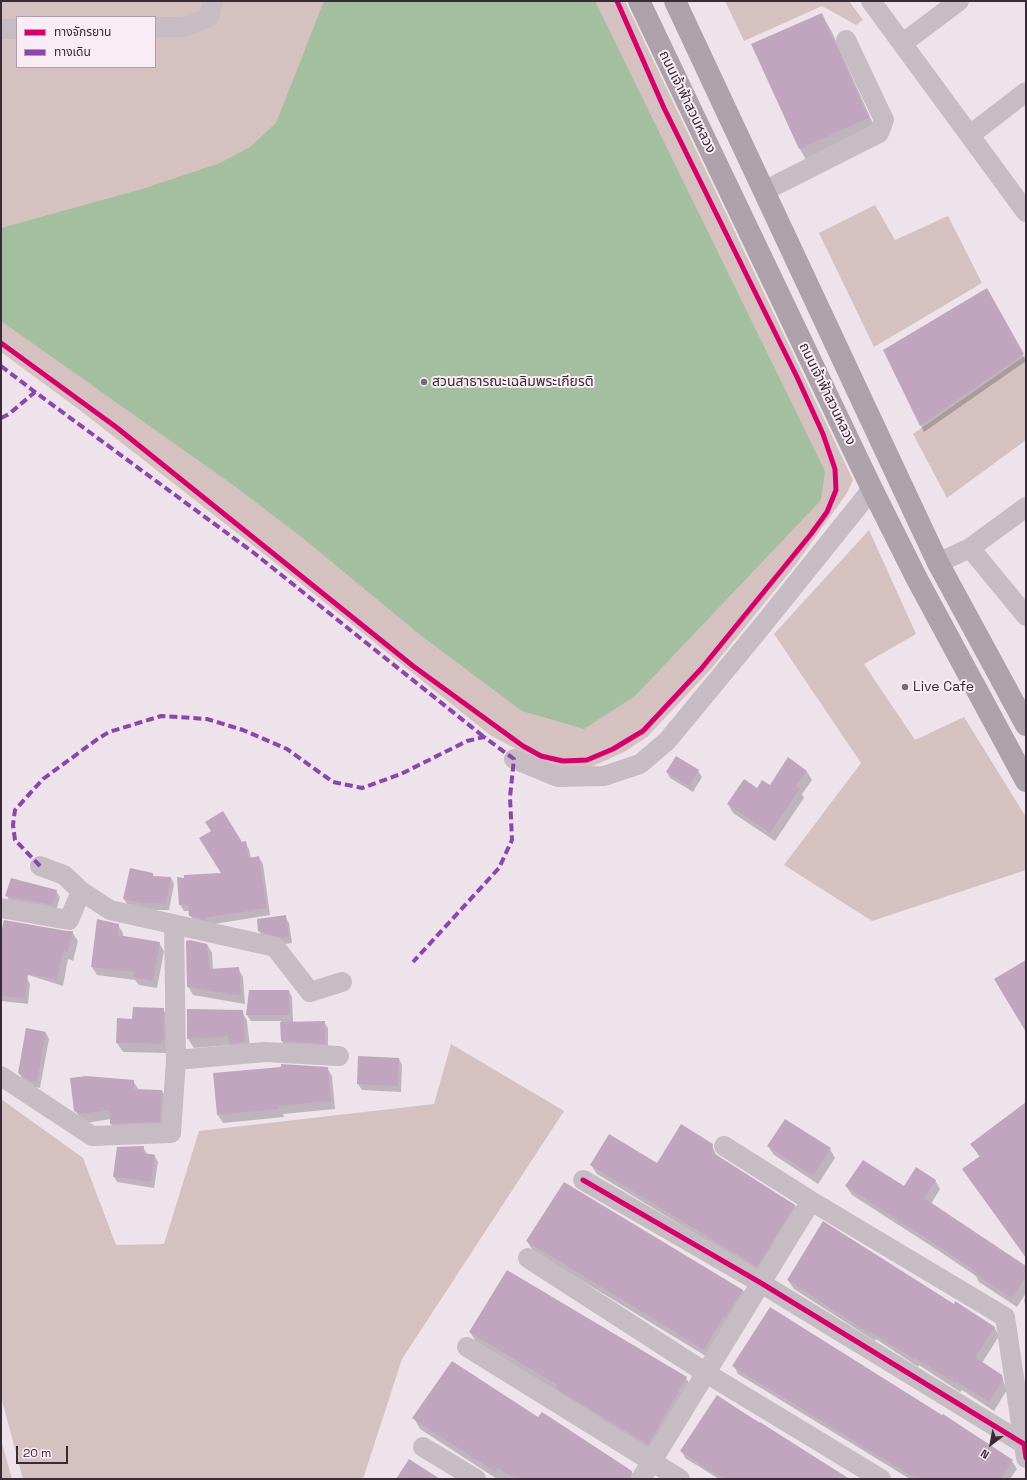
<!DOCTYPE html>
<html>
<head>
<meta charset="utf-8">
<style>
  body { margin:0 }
  #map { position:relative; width:1027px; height:1480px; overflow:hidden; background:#eee3eb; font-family:"Space Grotesk","Noto Sans Thai",sans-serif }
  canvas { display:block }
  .frame { position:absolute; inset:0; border:2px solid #392a37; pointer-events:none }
  .legend { position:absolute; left:16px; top:16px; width:140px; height:52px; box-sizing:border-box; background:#faecf5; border:1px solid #ad9ea9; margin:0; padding:5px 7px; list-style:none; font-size:12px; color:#392a37 }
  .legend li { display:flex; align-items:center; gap:8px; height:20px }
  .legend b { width:20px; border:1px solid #ad9ea9 }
  .north { position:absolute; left:971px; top:1424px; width:40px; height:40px; -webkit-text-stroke:3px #faecf5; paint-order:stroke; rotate:212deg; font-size:11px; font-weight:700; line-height:16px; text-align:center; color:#392a37 }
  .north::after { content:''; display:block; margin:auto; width:14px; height:18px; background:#392a37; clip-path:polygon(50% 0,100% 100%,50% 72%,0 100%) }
  .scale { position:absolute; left:16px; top:1446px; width:52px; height:18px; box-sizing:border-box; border:2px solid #392a37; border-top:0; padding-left:5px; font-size:12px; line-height:14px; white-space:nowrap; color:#392a37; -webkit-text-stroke:3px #faecf5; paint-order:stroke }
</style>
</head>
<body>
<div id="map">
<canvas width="1027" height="1480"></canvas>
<div class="frame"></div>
<ul class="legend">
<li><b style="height:5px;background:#d6006c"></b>ทางจักรยาน</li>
<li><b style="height:5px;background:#8e44ad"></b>ทางเดิน</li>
</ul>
<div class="north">N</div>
<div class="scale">20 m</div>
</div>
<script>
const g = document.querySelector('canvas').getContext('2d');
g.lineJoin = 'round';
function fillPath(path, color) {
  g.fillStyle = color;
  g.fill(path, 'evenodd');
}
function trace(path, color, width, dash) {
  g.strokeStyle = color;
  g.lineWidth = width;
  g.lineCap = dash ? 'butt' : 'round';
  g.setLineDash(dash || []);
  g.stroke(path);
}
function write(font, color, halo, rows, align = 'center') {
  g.font = font + ' "Space Grotesk","Noto Sans Thai",sans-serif';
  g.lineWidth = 4;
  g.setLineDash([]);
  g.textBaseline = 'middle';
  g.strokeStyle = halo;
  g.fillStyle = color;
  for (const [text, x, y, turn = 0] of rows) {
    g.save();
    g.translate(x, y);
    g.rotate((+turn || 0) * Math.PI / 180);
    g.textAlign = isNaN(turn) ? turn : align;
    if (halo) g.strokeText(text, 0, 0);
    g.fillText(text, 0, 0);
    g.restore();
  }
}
fillPath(new Path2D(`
  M 1,1 L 625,1 L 853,480 L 847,493 L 796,564 L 711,669 L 647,737 L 624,752 L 591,767 L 562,769 L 542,763 L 490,735 L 288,573 L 81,411 L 1,352 ZM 17,17 L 155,17 L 155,67 L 17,67 Z
  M 725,1 L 849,1 L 863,20 L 856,25 L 822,6 L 744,41 Z
  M 875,205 L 895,240 L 948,216 L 982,283 L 874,347 L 819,233 Z
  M 1026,355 L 1026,440 L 947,498 L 913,434 Z
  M 869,530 L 916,634 L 864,664 L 915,740 L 964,717 L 1026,817 L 1026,870 L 872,921 L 784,865 L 861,763 L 774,634 Z
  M 451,1044 L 564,1111 L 402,1359 L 363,1479 L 23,1479 L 1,1397 L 1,1099 L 83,1158 L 116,1245 L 164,1244 L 199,1131 L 434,1104 Z
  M 1,1439 L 12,1479 L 1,1479 Z`), '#d6c1c1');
fillPath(new Path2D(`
  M 324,1 L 595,1 L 825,471 L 821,500 L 635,696 L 584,729 L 522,711 L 419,634 L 304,539 L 233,485 L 1,321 L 1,228 L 142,189 L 220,163 L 250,147 L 276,123 Z`), '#a4bf9f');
fillPath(new Path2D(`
  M 821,14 L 832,32 L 879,137 L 810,167 L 800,149 L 753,44 Z
  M 986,289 L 1026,361 L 924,432 L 885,351 Z
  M 788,759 L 807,772 L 812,780 L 802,794 L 804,798 L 775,841 L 733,813 L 728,804 L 757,789 L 770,786 Z
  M 698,771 L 702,777 L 693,792 L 670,778 L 667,772 Z
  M 242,843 L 245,843 L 249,849 L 251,858 L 259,857 L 263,864 L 270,915 L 208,925 L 194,923 L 189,911 L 184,911 L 180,904 L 186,879 L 222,874 Z
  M 153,874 L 154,877 L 171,878 L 174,884 L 169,910 L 149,910 L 128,905 L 124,899 Z
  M 12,879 L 56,891 L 60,897 L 56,911 L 10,902 L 7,896 Z
  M 285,917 L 289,923 L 292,943 L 285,944 L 263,937 L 259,931 Z
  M 118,925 L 123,933 L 123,937 L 159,943 L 164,951 L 157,988 L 139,985 L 135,980 L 97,975 L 92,967 Z
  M 72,932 L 78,941 L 73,961 L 68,959 L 63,986 L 3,967 L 1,963 L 1,941 Z
  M 207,944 L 212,953 L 213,970 L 238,968 L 243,977 L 245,1004 L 193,995 L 188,986 Z
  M 1,977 L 27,978 L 30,984 L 28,1004 L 1,1001 Z
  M 250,991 L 289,991 L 292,997 L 293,1022 L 324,1022 L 328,1028 L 328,1049 L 285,1047 L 282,1041 L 281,1021 L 251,1021 L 247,1015 Z
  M 163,1009 L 169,1018 L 169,1050 L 166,1050 L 166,1053 L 123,1052 L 117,1043 Z
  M 242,1011 L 247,1021 L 250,1047 L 235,1053 L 231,1045 L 194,1048 L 188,1039 Z
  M 46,1033 L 49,1039 L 40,1088 L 34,1087 L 22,1079 L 19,1073 Z
  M 399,1059 L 402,1065 L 401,1092 L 362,1090 L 358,1084 Z
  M 327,1068 L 332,1076 L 335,1109 L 283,1114 L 284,1117 L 223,1123 L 218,1115 Z
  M 133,1081 L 139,1090 L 162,1091 L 167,1100 L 165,1130 L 116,1132 L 111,1124 L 111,1119 L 86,1123 L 81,1119 L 75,1110 Z
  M 1026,1104 L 1026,1258 L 963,1170 L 980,1158 L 972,1144 Z
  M 712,1145 L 717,1157 L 795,1205 L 800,1215 L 763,1275 L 597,1174 L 591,1165 L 658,1164 Z
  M 768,1146 L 830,1149 L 835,1158 L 818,1184 L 774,1155 Z
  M 143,1147 L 147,1154 L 154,1155 L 158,1162 L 154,1188 L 117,1182 L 114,1176 Z
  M 935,1180 L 940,1189 L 931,1204 L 1026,1267 L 1026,1293 L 1017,1307 L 979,1282 L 976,1276 L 939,1251 L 852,1195 L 846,1186 L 904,1188 Z
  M 527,1241 L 743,1290 L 748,1300 L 709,1358 L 533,1251 Z
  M 788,1280 L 954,1305 L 994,1327 L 999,1336 L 982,1363 L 1001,1375 L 1007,1390 L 994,1411 L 962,1390 L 960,1392 L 919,1365 L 918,1367 L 876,1339 L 875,1341 L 794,1289 Z
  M 1024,1299 L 1026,1299 L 1026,1310 Z
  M 470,1332 L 686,1378 L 692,1388 L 654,1455 L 562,1398 L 558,1392 L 476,1342 Z
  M 734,1366 L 1012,1461 L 1017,1469 L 1010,1479 L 910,1479 L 738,1374 Z
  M 717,1396 L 850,1479 L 719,1479 L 685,1458 L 682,1451 Z
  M 414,1418 L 539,1419 L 632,1472 L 636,1479 L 507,1479 L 505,1478 L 497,1479 L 420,1429 Z`), '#0003');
fillPath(new Path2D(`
  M 822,13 L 869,118 L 799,149 L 751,44 Z
  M 987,288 L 1024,354 L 920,426 L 883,350 Z
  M 676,756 L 699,770 L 689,786 L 666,772 Z
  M 788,757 L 807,771 L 796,786 L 800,789 L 770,833 L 727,804 L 744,779 L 757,788 L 762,780 L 770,785 Z
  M 223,811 L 242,842 L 246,841 L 249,858 L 259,856 L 267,908 L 205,918 L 205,920 L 189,916 L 188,905 L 179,905 L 177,877 L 184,878 L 184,875 L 221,873 L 199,838 L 211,831 L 205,822 Z
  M 130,868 L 153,873 L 153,876 L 171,877 L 166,904 L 147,903 L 146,904 L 123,899 Z
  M 11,878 L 57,890 L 53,905 L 5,896 Z
  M 286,915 L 289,937 L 281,938 L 258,931 L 257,919 Z
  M 97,919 L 119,924 L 118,935 L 160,942 L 153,981 L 133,977 L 134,972 L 91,967 Z
  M 4,920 L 67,931 L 73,931 L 68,952 L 63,951 L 57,980 L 28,974 L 25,998 L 1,996 L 1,933 Z
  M 190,940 L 207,944 L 210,969 L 239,967 L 241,996 L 187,987 L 186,941 Z
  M 1026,960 L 1026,1032 L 994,979 Z
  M 249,990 L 289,990 L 290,1015 L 246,1015 Z
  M 133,1007 L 164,1008 L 164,1041 L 161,1041 L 161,1044 L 116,1043 L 117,1018 L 132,1019 Z
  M 187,1009 L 243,1010 L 245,1037 L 243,1042 L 229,1044 L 228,1036 L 187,1039 Z
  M 325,1021 L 325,1044 L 281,1041 L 280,1022 Z
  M 26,1028 L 46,1032 L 37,1082 L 30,1081 L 18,1073 Z
  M 358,1056 L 399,1058 L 398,1086 L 357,1084 Z
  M 281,1064 L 328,1067 L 331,1101 L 279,1106 L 279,1109 L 217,1115 L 213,1073 L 281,1067 Z
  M 86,1076 L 134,1080 L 134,1089 L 162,1090 L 160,1122 L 110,1124 L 110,1110 L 80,1114 L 74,1111 L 70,1078 Z
  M 1026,1102 L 1026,1257 L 962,1169 L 980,1156 L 970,1144 Z
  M 785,1119 L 831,1148 L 813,1176 L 767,1146 Z
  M 681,1124 L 713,1144 L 712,1152 L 795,1205 L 757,1267 L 590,1165 L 609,1134 L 657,1163 Z
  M 144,1146 L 143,1153 L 155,1155 L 151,1182 L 113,1177 L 117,1147 Z
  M 863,1160 L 904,1186 L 916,1167 L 936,1180 L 924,1198 L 1026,1266 L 1026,1276 L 1012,1298 L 973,1273 L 974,1270 L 932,1242 L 845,1186 Z
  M 564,1182 L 743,1290 L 726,1317 L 724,1316 L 704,1350 L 526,1241 Z
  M 823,1221 L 954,1304 L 955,1301 L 995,1327 L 975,1357 L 1002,1375 L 1003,1380 L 989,1402 L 956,1381 L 955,1383 L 914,1357 L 913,1359 L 870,1331 L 869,1333 L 787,1280 Z
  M 507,1270 L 687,1377 L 648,1445 L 555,1388 L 557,1385 L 469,1332 Z
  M 770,1307 L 942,1415 L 943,1414 L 1013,1460 L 1001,1479 L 916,1479 L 732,1366 Z
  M 452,1361 L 538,1417 L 542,1412 L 632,1471 L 630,1479 L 516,1479 L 498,1468 L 495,1472 L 412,1418 Z
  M 717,1395 L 759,1423 L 760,1422 L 849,1479 L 725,1479 L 708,1470 L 680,1451 Z
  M 409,1459 L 440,1479 L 396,1479 Z`), '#c1a5be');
trace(new Path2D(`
  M 871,1 L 1026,212
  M 155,27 L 183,27 L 209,17 L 213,1
  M 1,29 L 17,29
  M 903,43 L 959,1
  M 970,135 L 1026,92
  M 764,191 L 879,133 L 884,120 L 846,40
  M 970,548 L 1026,616
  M 938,563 L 970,548 L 1026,507
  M 514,759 L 558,777 L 604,776 L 640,764 L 667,741 L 762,626 L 872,489
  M 40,866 L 64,875 L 81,891 L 110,910 L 275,947 L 310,992 L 342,982
  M 1,908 L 69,920 L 81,891
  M 176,1060 L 265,1052 L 339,1056
  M 1,1076 L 92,1136 L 171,1133 L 176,1060 L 174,924
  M 724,1146 L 811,1201 L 1005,1317 L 1024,1444
  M 583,1180 L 761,1283 L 1024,1444 L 1026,1458
  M 528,1258 L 706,1373 L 881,1479
  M 467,1347 L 680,1479
  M 423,1447 L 476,1479
  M 641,1479 L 811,1201`), '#c8bcc4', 20);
trace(new Path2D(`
  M 639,1 L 872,489 L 917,579 L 1026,781
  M 675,1 L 938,563 L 1026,725`), '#ada1aa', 22);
trace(new Path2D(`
  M 1,366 L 35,392
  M 1,418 L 9,414 L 35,392 L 254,553 L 484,737
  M 40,866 L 15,840 L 13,825 L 15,810 L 43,779 L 99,738 L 109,732 L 161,716 L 207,719 L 243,730 L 287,749 L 333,782 L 362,788 L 401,774 L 467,741 L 484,737 L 514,759 L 510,797 L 512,840 L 499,868 L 413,962`), '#8e44ad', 4, [8, 4]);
trace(new Path2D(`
  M 1,343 L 116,427 L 413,666 L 523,746 L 541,756 L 563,761 L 587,760 L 613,749 L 643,731 L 701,669 L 811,534 L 827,512 L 836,490 L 835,469 L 823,434 L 797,377 L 664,108 L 617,1
  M 583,1180 L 761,1283 L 1024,1444 L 1026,1458`), '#d6006c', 5);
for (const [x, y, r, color] of [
  [424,382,4,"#786b76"],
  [905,687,4,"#786b76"]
]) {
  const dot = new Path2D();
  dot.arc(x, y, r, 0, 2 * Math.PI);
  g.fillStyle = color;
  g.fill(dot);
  trace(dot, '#faecf5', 1.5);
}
write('14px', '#392a37', '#faecf5', [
  ["ถนนเจ้าฟ้าสวนหลวง",687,102,64],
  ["ถนนเจ้าฟ้าสวนหลวง",827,394,64]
]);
write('14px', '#392a37', '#faecf5', [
  ["สวนสาธารณะเฉลิมพระเกียรติ",432,382],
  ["Live Cafe",913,687]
], 'left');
</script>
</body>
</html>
